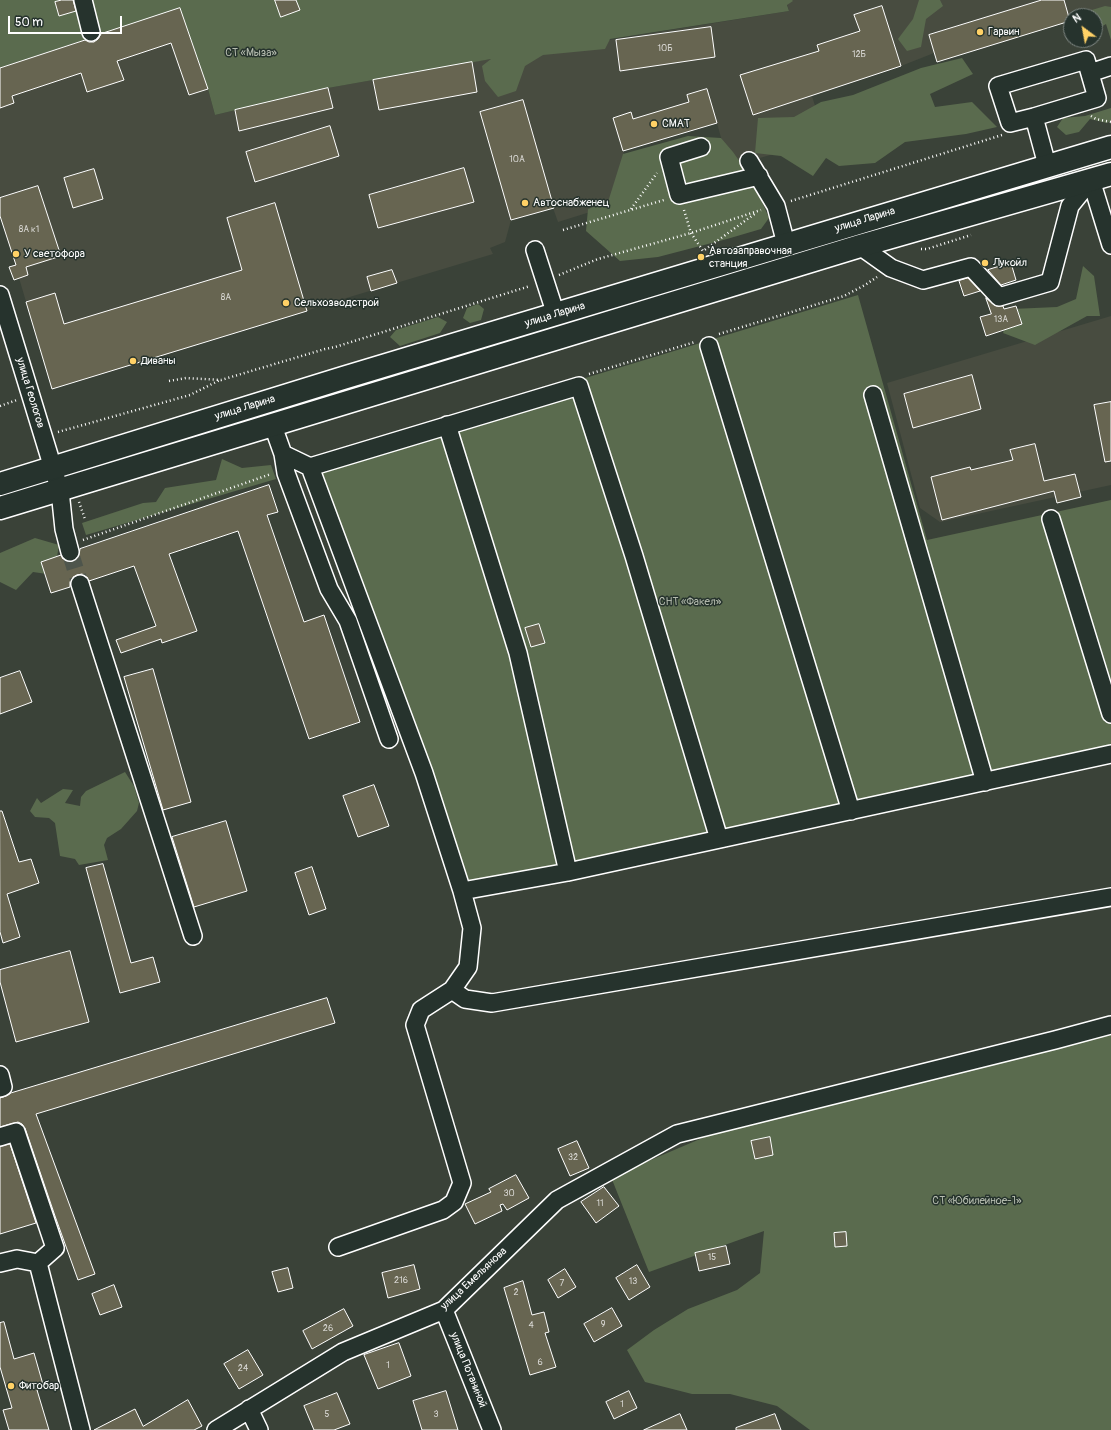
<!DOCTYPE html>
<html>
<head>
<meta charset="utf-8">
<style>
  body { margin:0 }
  #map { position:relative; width:1111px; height:1430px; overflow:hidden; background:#3a4238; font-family:Pangolin,sans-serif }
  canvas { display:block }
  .north { position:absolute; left:1063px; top:8px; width:40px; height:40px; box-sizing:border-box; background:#26332d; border:1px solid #7d8581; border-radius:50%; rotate:328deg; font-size:11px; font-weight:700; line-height:16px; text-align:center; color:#fff }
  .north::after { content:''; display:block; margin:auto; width:14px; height:18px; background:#ffd166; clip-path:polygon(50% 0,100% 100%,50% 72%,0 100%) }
  .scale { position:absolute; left:8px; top:16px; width:114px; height:18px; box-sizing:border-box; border:2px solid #fff; border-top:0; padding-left:5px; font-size:12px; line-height:14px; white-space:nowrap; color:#fff; -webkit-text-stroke:3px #26332d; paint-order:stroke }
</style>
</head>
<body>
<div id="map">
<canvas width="1111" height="1430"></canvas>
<div class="north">N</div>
<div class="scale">50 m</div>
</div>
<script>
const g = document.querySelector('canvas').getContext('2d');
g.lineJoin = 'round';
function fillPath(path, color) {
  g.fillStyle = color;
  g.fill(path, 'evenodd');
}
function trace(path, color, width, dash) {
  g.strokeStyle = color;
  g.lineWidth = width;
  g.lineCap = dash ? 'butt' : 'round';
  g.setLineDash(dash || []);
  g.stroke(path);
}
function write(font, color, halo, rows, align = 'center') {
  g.font = font + ' Pangolin,sans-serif';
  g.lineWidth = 3;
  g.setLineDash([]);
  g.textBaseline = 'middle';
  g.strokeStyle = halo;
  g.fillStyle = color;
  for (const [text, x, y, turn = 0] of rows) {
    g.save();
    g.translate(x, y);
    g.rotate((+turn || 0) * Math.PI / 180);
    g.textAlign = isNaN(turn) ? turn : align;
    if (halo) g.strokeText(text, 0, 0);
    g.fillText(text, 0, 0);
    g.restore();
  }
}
fillPath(new Path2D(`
  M 786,0 L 1111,0 L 1111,8 L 1086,16 L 1071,16 L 1071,20 L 937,62 L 934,53 L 901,66 L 812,96 L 825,139 L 729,167 L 717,123 L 623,151 L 630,173 L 632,199 L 558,222 L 553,208 L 511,220 L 505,242 L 490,248 L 493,254 L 323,305 L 307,311 L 52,389 L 19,278 L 14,279 L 9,267 L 16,264 L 0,216 L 0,68 L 180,8 L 208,89 L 215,115 L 328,88 L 472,62 L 789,11 Z
  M 1111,316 L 1111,485 L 940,522 L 920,508 L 887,383 Z`), '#484c40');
fillPath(new Path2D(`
  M 0,0 L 792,0 L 793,1 L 787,5 L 789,11 L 610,39 L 605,49 L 543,55 L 525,66 L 516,91 L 498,97 L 485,81 L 482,66 L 491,59 L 328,88 L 215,115 L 208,89 L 180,8 L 0,68 Z
  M 919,0 L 940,0 L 943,6 L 926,19 L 921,47 L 907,51 L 898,39 L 913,19 Z
  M 1105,6 L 1111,7 L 1111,40 L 1106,24 L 1095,31 L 1095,16 L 1080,16 L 1082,13 Z
  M 962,58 L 973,74 L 930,94 L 935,107 L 972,102 L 997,127 L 966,134 L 905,142 L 875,163 L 839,166 L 826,158 L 813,176 L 781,156 L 755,153 L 758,118 L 794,117 L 821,102 L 853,95 L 921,68 Z
  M 1111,108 L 1111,121 L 1107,123 L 1090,119 L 1079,132 L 1066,135 L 1057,127 L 1063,118 L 1085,116 Z
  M 688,136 L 721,138 L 733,152 L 752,179 L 769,218 L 761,229 L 727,239 L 658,257 L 620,261 L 586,231 L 588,209 L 608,202 L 623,154 Z
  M 1083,266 L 1094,276 L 1100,316 L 1087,316 L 1035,345 L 1003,333 L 1012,309 L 1057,307 L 1076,299 Z
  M 858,295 L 927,540 L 1111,500 L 1111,761 L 471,899 L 316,460 Z
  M 478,304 L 484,309 L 481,320 L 470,323 L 463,318 L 467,308 Z
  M 438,317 L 447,322 L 440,333 L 400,346 L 390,337 L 396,330 Z
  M 222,459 L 242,468 L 271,465 L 276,479 L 86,535 L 82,523 L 143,503 L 156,502 L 165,488 L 216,480 Z
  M 35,538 L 59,545 L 54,575 L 33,572 L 16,590 L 0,582 L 0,553 Z
  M 125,772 L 134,786 L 139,803 L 137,811 L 121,829 L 107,838 L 104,845 L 108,860 L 79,865 L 75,859 L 60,856 L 55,823 L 49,818 L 35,817 L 30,811 L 37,798 L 41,803 L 63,789 L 73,790 L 65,803 L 80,806 L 81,797 L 86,791 Z
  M 1111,1027 L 1111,1430 L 810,1430 L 777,1406 L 730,1394 L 692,1394 L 645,1382 L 627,1350 L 654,1330 L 688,1309 L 737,1290 L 760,1273 L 764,1231 L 649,1272 L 611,1177 L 707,1136 L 1055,1040 Z`), '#5a6b4e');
const building = new Path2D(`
  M 62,0 L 73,0 L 76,11 L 59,16 L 55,2 Z
  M 275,0 L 296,0 L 300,10 L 281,17 Z
  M 1042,0 L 1064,0 L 1070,21 L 937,62 L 929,35 Z
  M 882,6 L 901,66 L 753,115 L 740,75 L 819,51 L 817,45 L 860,31 L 854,15 Z
  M 180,8 L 208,89 L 189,95 L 171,43 L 117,61 L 124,80 L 87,92 L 81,73 L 12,96 L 14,103 L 0,108 L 0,68 L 85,40 L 89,42 L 94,42 L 98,39 L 101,34 Z
  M 711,27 L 715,57 L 620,71 L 616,40 Z
  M 472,62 L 477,92 L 379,110 L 373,80 Z
  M 328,88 L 333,108 L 239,131 L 235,110 Z
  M 707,89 L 717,123 L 623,151 L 613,118 L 631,112 L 633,119 L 689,102 L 687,95 Z
  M 523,100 L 554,208 L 511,220 L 480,112 Z
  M 330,126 L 339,156 L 255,182 L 246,152 Z
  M 464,168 L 474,202 L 378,228 L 369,195 Z
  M 94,169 L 103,199 L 73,208 L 64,178 Z
  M 38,186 L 61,256 L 26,267 L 28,275 L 14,280 L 9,267 L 16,265 L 0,216 L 0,198 Z
  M 275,203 L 307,311 L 52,389 L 26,302 L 55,293 L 64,324 L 242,270 L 227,218 Z
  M 1011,263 L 1016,280 L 1001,285 L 988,270 Z
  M 392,270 L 397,283 L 371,291 L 367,277 Z
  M 968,278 L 980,291 L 964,296 L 959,281 Z
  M 986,298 L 996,306 L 1003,306 L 1004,309 L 1016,306 L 1022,324 L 986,336 L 980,317 L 991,314 Z
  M 972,375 L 981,409 L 913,428 L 904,394 Z
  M 1111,402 L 1111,461 L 1105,462 L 1094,405 Z
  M 1035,444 L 1044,481 L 1075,474 L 1081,497 L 1057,503 L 1054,491 L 942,520 L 931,477 L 970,467 L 971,470 L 1013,460 L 1010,450 Z
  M 269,485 L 278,512 L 267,515 L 304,622 L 324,615 L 360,722 L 309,739 L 238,531 L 169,554 L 197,631 L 162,643 L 161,639 L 121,653 L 116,640 L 156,626 L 134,566 L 89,581 L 87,577 L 82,574 L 77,575 L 72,578 L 70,582 L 70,587 L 51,593 L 41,562 L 61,555 L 63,559 L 67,561 L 73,562 L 77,559 L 79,555 L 80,549 Z
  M 539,624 L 545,643 L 531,647 L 525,628 Z
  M 153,669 L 191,802 L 163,810 L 124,677 Z
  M 20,671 L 32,702 L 0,714 L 0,678 Z
  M 374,785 L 389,826 L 358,837 L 343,796 Z
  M 0,811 L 2,811 L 19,862 L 31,859 L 39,883 L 7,894 L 20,937 L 3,943 L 0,932 Z
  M 226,821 L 247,891 L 194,907 L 172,837 Z
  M 103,864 L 131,963 L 153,957 L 160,982 L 120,993 L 86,868 Z
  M 312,867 L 326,909 L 309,915 L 295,873 Z
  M 70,951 L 89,1022 L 16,1042 L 0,982 L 0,970 Z
  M 327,998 L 335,1023 L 36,1114 L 95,1274 L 78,1280 L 55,1216 L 25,1128 L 22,1124 L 18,1122 L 0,1127 L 0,1098 L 6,1096 L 11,1093 Z
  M 770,1137 L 773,1155 L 755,1159 L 751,1141 Z
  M 577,1141 L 589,1168 L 570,1176 L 558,1149 Z
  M 10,1144 L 36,1223 L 0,1234 L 0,1147 Z
  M 516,1175 L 529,1198 L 507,1210 L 503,1204 L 500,1205 L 502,1211 L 475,1224 L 465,1204 L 491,1192 L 489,1189 Z
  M 604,1187 L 619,1206 L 596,1223 L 581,1202 Z
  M 846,1232 L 847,1246 L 835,1247 L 834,1233 Z
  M 726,1246 L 730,1264 L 699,1271 L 695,1253 Z
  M 414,1265 L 420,1289 L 388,1298 L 382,1273 Z
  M 637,1265 L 650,1287 L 629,1300 L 616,1278 Z
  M 288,1268 L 293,1288 L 278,1292 L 272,1272 Z
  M 565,1269 L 576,1287 L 558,1298 L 548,1280 Z
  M 523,1281 L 532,1315 L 544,1312 L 549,1332 L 545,1333 L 556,1367 L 530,1375 L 504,1288 Z
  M 114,1285 L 122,1307 L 100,1315 L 92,1294 Z
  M 612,1308 L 622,1326 L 594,1342 L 584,1324 Z
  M 344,1309 L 353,1326 L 312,1349 L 303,1331 Z
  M 4,1322 L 14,1359 L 34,1353 L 44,1388 L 37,1390 L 49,1430 L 9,1430 L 3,1410 L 12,1408 L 0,1367 L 0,1323 Z
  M 399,1343 L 411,1376 L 378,1389 L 364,1355 Z
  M 248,1350 L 263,1375 L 239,1389 L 224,1364 Z
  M 446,1391 L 458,1430 L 422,1430 L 413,1401 Z
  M 629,1391 L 637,1408 L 614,1419 L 606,1402 Z
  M 337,1393 L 350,1424 L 334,1430 L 314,1430 L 304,1406 Z
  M 188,1400 L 202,1426 L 194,1430 L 94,1430 L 135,1409 L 143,1426 Z
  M 680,1414 L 687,1430 L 644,1430 Z
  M 775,1414 L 781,1430 L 736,1430 L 736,1428 Z`);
fillPath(building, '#676551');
trace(building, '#fff', 1);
trace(new Path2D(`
  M 70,552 L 80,584`), '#4e554c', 17, [17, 8]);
const minor = new Path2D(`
  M 83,0 L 91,32
  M 1086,60 L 1097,98 L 1034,117 L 1010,123 L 998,86 Z
  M 1090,73 L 1111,66
  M 1034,117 L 1047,165
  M 701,147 L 669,157 L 679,195 L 759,176
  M 749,161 L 776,206 L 786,244
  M 1091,180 L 1111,245
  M 860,246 L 891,268 L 923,280 L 971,267 L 999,297 L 1050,282 L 1070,206 L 1091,180
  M 535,250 L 556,315
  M 0,295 L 60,491 L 64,529 L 70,552
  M 709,346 L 851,811
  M 873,395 L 985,782
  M 447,425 L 518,653 L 568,872
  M 273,426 L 283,454 L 310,467 L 424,773 L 462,891 L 472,928 L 468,967 L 452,990 L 421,1010 L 415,1025 L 462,1183 L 454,1202 L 443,1210 L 338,1247
  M 283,454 L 286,473 L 329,589 L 348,621 L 389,739
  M 310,467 L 579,386 L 634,556 L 719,839
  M 1051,519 L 1111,714
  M 80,584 L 193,936
  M 462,891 L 568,872 L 1111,754
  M 452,990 L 465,999 L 492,1003 L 1111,897
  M 0,1075 L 3,1087 L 0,1088
  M 0,1137 L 16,1132 L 55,1248 L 38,1263
  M 0,1263 L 17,1259 L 38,1263 L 81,1430
  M 444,1310 L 492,1430
  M 249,1409 L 259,1430
  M 216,1430 L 343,1352 L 444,1310 L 557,1200 L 677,1134 L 1055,1040 L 1111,1025`);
const major = new Path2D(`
  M 0,484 L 343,378 L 1111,147
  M 0,508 L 860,246 L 1111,174`);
trace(minor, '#fff', 20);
trace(major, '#fff', 25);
trace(new Path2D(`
  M 1091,116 L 1096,119 L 1111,122
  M 791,201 L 1002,135
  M 631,209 L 657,173
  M 684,210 L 691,233 L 703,251 L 756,213
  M 563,230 L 664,200
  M 921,249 L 927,249 L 971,235
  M 559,275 L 598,259 L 691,233 L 761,210
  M 719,334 L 844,296 L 865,285 L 877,277
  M 589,374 L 695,342
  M 169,381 L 186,378 L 221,380 L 325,349 L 335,347 L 530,286
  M 0,406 L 17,400
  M 58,432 L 190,395 L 220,380
  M 79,502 L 85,519
  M 83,540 L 271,474`), '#fff', 2.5, [1, 3]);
trace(minor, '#26332d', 17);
trace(major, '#26332d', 22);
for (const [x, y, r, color] of [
  [980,32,4,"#ffd166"],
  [654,124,4,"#ffd166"],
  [525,203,4,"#ffd166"],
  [16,254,4,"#ffd166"],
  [701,257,4,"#ffd166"],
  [985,263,4,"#ffd166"],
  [286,303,4,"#ffd166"],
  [133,361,4,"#ffd166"],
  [11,1386,4,"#ffd166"]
]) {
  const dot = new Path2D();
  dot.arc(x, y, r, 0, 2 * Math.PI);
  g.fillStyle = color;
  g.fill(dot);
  trace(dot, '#26332d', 1.5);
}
write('9px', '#d9d8d4', null, [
  ["10Б",665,49],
  ["12Б",859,55],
  ["10А",517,160],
  ["8А к1",29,230],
  ["8А",226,298],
  ["13А",1001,320],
  ["32",573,1158],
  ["30",509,1194],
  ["11",600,1204],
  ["15",712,1258],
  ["216",401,1281],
  ["13",633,1282],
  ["7",562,1284],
  ["2",516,1293],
  ["9",603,1325],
  ["4",531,1326],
  ["26",328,1329],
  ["6",540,1363],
  ["1",388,1366],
  ["24",243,1369],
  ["1",622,1405],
  ["5",327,1415],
  ["3",436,1415]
]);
write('11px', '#fff', '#26332d', [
  ["Гарвин",988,32],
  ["СМАТ",662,124],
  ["Автоснабженец",533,203],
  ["Автозаправочная",709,251],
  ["станция",709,264],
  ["У светофора",24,254],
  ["Лукойл",993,263],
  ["Сельхозводстрой",294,303],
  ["Диваны",141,361],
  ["Фитобар",19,1386]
], 'left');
write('11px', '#b5bcaf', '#26332d', [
  ["СТ «Мыза»",251,53],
  ["СНТ «Факел»",690,602],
  ["СТ «Юбилейное-1»",977,1201]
]);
write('11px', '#fff', '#26332d', [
  ["улица Ларина",865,220,-17],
  ["улица Ларина",555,315,-17],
  ["улица Геологов",30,393,73],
  ["улица Ларина",245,408,-17],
  ["улица Емельянова",474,1279,-43],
  ["улица Потаниной",468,1370,68]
]);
</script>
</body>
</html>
